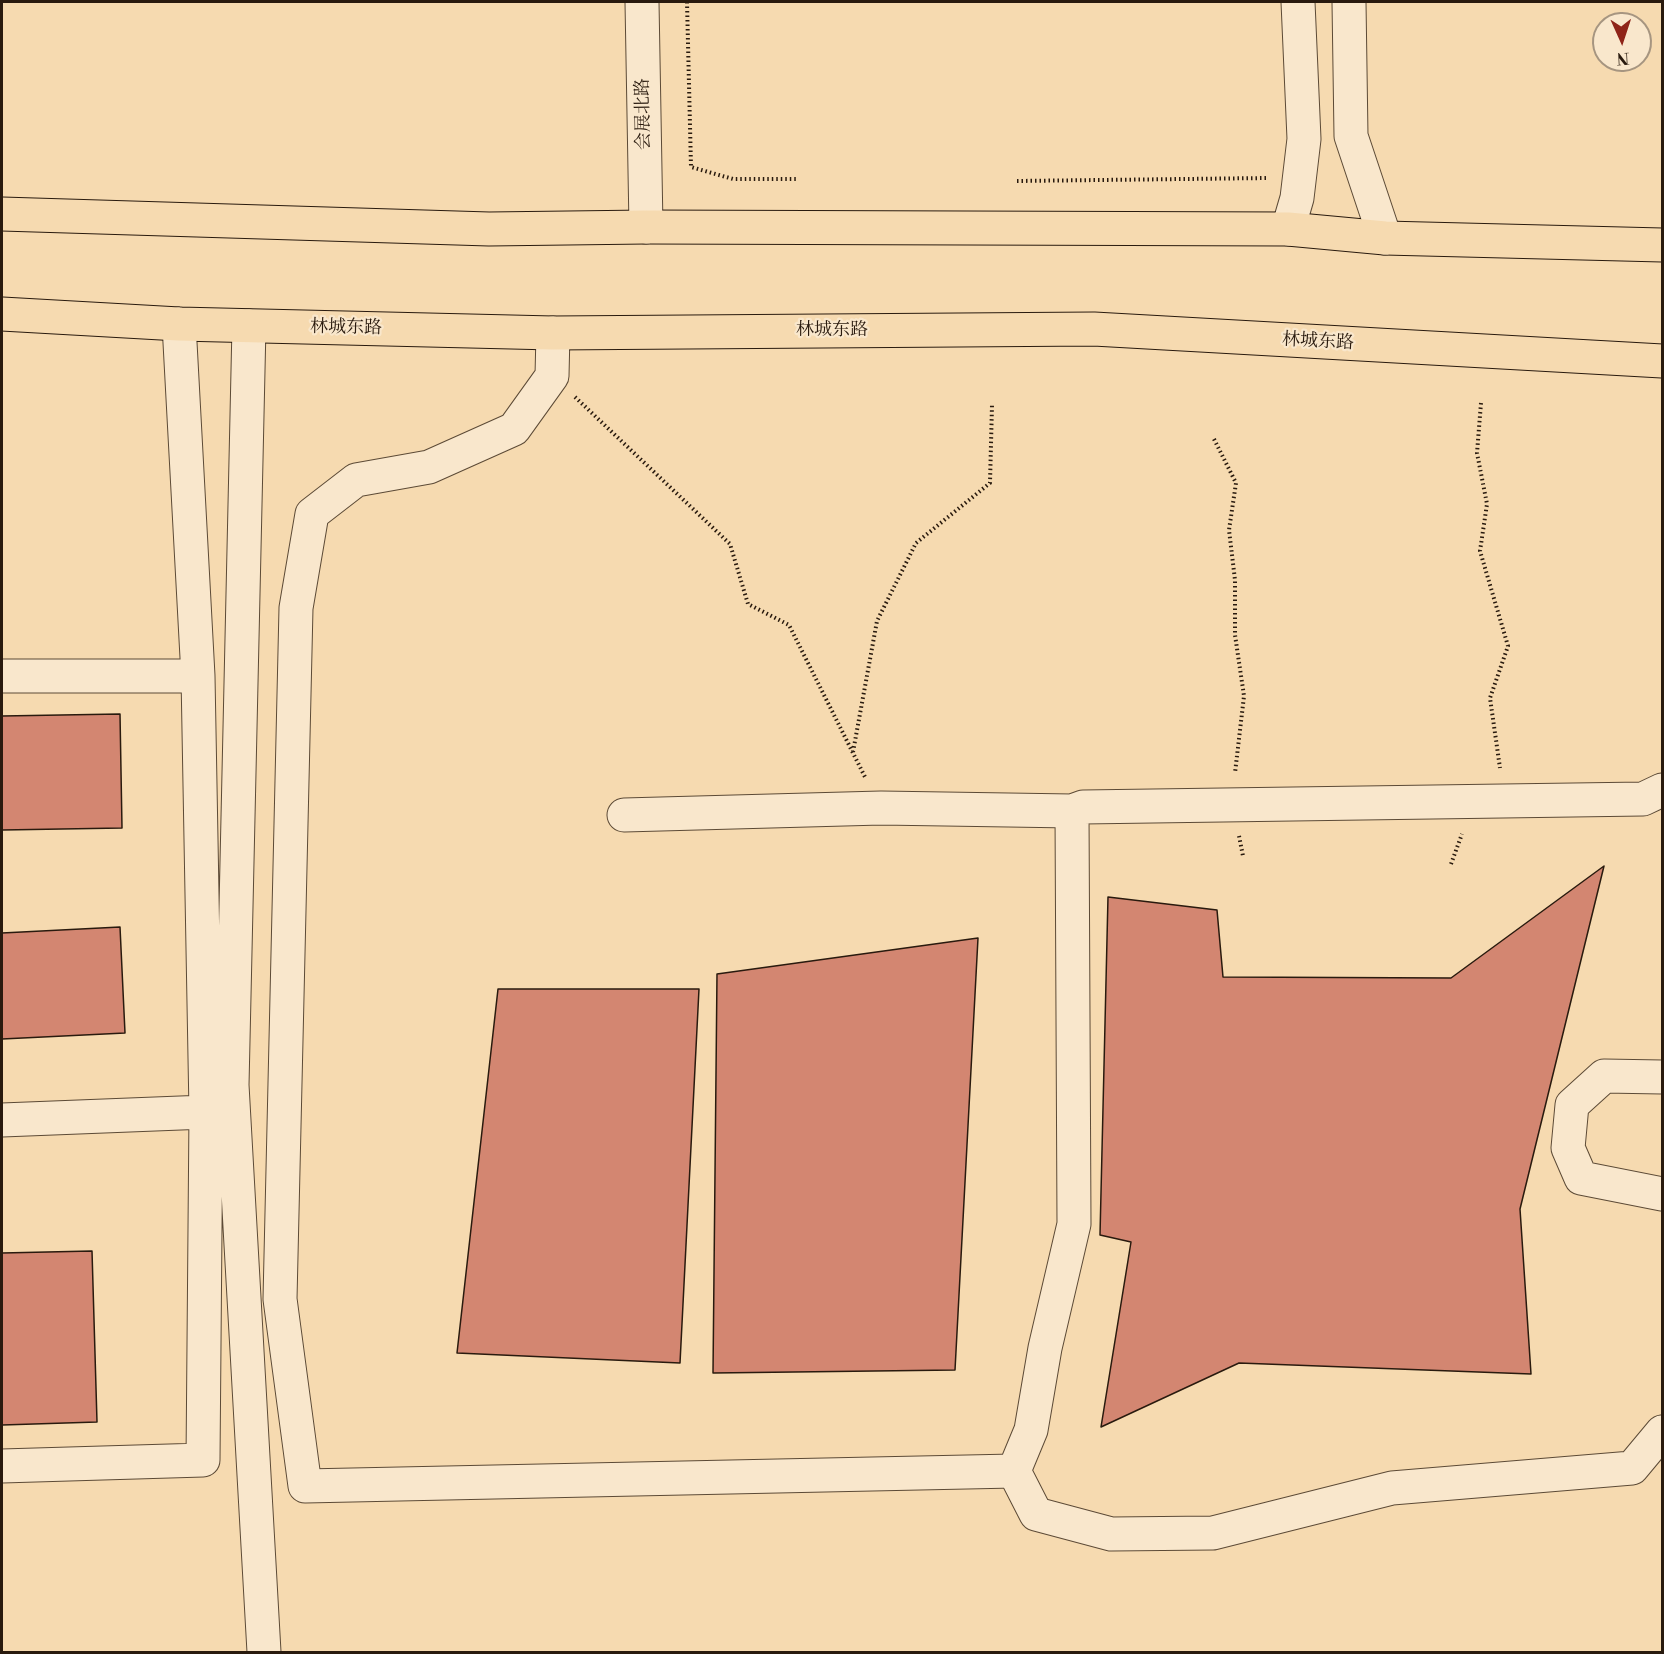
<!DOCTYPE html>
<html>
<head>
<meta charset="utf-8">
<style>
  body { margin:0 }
  #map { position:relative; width:1664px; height:1654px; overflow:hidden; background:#f6dab0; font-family:"Libre Bodoni",serif }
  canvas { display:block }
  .frame { position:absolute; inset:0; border:3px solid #291a0e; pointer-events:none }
  .north { position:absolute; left:1592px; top:12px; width:60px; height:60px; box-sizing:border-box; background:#f9e7cc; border:2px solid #a69580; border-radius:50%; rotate:177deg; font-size:16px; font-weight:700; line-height:24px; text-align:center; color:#291a0e }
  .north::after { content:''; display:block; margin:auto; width:21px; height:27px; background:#8f2418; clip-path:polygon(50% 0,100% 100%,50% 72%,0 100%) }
</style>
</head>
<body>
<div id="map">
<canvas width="1664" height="1654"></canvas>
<div class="frame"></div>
<div class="north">N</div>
</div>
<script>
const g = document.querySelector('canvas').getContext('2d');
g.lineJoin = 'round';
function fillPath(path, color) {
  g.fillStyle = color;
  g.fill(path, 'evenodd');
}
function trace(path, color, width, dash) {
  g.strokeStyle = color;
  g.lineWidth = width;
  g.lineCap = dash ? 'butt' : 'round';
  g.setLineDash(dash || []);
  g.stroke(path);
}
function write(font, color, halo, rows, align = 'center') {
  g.font = font + ' "Libre Bodoni","Noto Serif SC",serif';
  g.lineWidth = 4.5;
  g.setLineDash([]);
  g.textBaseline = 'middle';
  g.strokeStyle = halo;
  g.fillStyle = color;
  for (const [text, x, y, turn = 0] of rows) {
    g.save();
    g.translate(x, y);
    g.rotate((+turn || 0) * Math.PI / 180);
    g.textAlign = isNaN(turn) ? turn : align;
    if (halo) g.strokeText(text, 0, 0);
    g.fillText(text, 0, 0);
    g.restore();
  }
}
const building = new Path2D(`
  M 120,714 L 122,828 L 2,830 L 2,716 Z
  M 1604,866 L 1520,1209 L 1531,1374 L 1239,1363 L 1101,1427 L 1131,1242 L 1100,1235 L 1108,897 L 1217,910 L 1223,977 L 1451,978 Z
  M 120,927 L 125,1033 L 2,1039 L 2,933 Z
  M 978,938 L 955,1370 L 713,1373 L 717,974 Z
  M 498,989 L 699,989 L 680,1363 L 457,1353 Z
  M 92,1251 L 97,1422 L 2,1425 L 2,1253 Z`);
fillPath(building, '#d38671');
trace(building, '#291a0e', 1.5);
const minor = new Path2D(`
  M 642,2 L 646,227
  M 1349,2 L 1351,136 L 1385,238
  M 1288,229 L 1297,198 L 1304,139 L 1298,2
  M 249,326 L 232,1085 L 264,1652
  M 553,333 L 552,376 L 514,429 L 429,467 L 356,480 L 312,514 L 296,608 L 280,1299 L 305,1486 L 1014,1471
  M 2,676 L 198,676
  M 1072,811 L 1074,1224 L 1045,1348 L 1031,1430 L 1014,1471 L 1036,1514 L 1111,1534 L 1213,1533 L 1392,1488 L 1632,1468 L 1662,1432
  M 624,815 L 881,808 L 1072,811 L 1083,807 L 1643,799 L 1662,790
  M 1662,1077 L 1604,1076 L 1572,1105 L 1568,1148 L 1581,1178 L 1662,1194
  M 2,1120 L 206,1112
  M 2,1466 L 203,1460 L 206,1112 L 198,676 L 179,324`);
const major = new Path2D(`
  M 2,214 L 489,229 L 646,227 L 1288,229 L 1385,238 L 1662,245
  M 2,314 L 179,324 L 553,333 L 1094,329 L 1662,361`);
trace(minor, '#5c4a36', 35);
trace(major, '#291a0e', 35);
trace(new Path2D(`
  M 687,2 L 691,167 L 733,179 L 797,179
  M 1017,181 L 1268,178
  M 575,397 L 730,544 L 748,604 L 789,625 L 865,777
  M 1481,403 L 1477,453 L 1487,504 L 1480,551 L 1508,646 L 1490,698 L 1500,768
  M 1214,439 L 1236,483 L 1229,530 L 1235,580 L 1235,635 L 1244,696 L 1235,773
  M 853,752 L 877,621 L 916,543 L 990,483 L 992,405
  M 1239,836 L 1243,856
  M 1451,864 L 1462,834`), '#291a0e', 4, [1.5, 3]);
trace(minor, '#f9e7cc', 33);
trace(major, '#f6dab0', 33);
write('18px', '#291a0e', '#f9e7cc', [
  ["会展北路",644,114,-91],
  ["林城东路",346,328,1],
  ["林城东路",832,331],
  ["林城东路",1318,342,3]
]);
</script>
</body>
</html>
